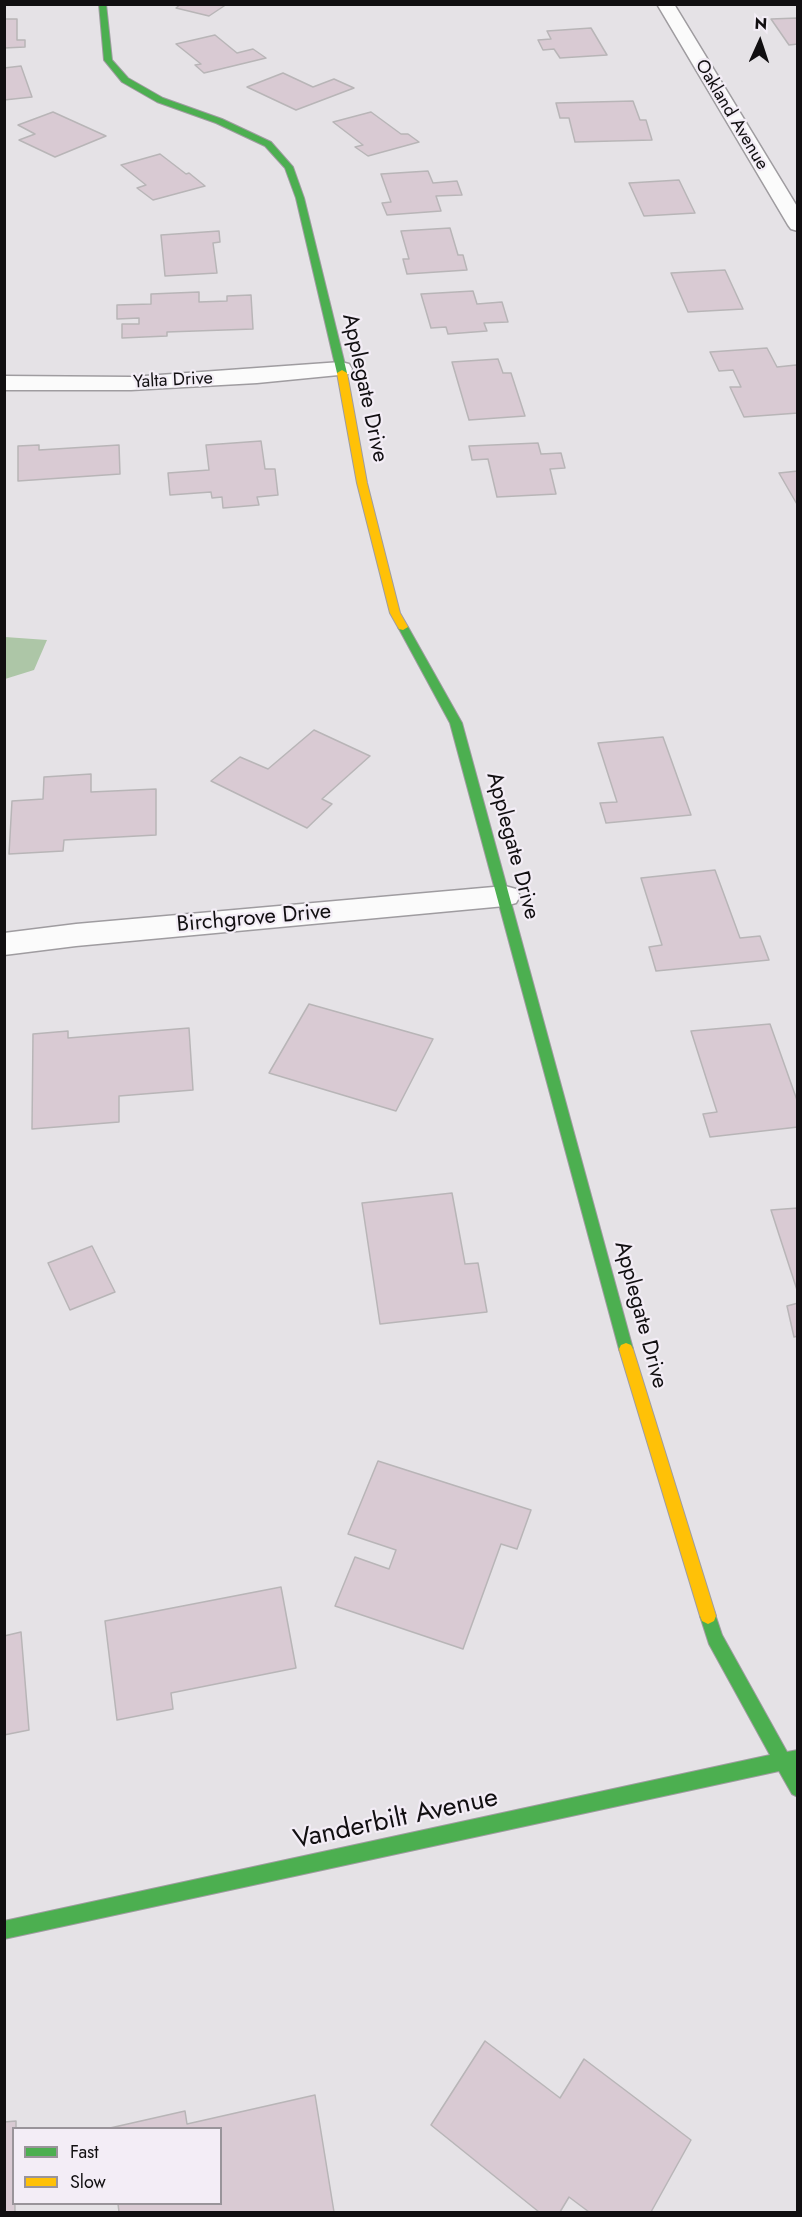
<!DOCTYPE html>
<html>
<head>
<meta charset="utf-8">
<style>
  body { margin:0 }
  #map { position:relative; width:802px; height:2217px; overflow:hidden; background:#e5e2e6; font-family:Jost,sans-serif }
  canvas { display:block }
  .frame { position:absolute; inset:0; border:6px solid #110f11; pointer-events:none }
  .legend { position:absolute; left:12px; top:2127px; width:210px; height:78px; box-sizing:border-box; background:#f3edf6; border:2px solid #99949a; margin:0; padding:8px 10px; list-style:none; font-size:18px; color:#110f11 }
  .legend li { display:flex; align-items:center; gap:12px; height:30px }
  .legend b { width:30px; border:2px solid #99949a }
  .north { position:absolute; left:730px; top:12px; width:60px; height:60px; -webkit-text-stroke:4px #f3edf6; paint-order:stroke; rotate:3deg; font-size:16px; font-weight:700; line-height:24px; text-align:center; color:#110f11 }
  .north::after { content:''; display:block; margin:auto; width:21px; height:27px; background:#110f11; clip-path:polygon(50% 0,100% 100%,50% 72%,0 100%) }
</style>
</head>
<body>
<div id="map">
<canvas width="802" height="2217"></canvas>
<div class="frame"></div>
<ul class="legend">
<li><b style="height:8px;background:#4caf50"></b>Fast</li>
<li><b style="height:8px;background:#ffc107"></b>Slow</li>
</ul>
<div class="north">N</div>
</div>
<script>
const g = document.querySelector('canvas').getContext('2d');
g.lineJoin = 'round';
function fillPath(path, color) {
  g.fillStyle = color;
  g.fill(path, 'evenodd');
}
function trace(path, color, width, dash) {
  g.strokeStyle = color;
  g.lineWidth = width;
  g.lineCap = dash ? 'butt' : 'round';
  g.setLineDash(dash || []);
  g.stroke(path);
}
function write(font, color, halo, rows, align = 'center') {
  g.font = font + ' Jost,sans-serif';
  g.lineWidth = 4.5;
  g.setLineDash([]);
  g.textBaseline = 'middle';
  g.strokeStyle = halo;
  g.fillStyle = color;
  for (const [text, x, y, turn = 0] of rows) {
    g.save();
    g.translate(x, y);
    g.rotate((+turn || 0) * Math.PI / 180);
    g.textAlign = isNaN(turn) ? turn : align;
    if (halo) g.strokeText(text, 0, 0);
    g.fillText(text, 0, 0);
    g.restore();
  }
}
fillPath(new Path2D(`
  M 5,637 L 47,640 L 34,670 L 5,679 Z`), '#adc6a7');
const building = new Path2D(`
  M 181,4 L 227,4 L 209,16 L 176,8 Z
  M 798,18 L 798,44 L 789,45 L 771,19 Z
  M 4,19 L 17,19 L 17,40 L 25,40 L 25,47 L 4,48 Z
  M 591,28 L 607,55 L 560,58 L 554,49 L 543,50 L 538,40 L 551,39 L 547,31 Z
  M 215,35 L 237,53 L 253,49 L 266,58 L 204,73 L 195,65 L 201,64 L 176,44 Z
  M 21,66 L 32,97 L 4,100 L 4,68 Z
  M 283,73 L 313,87 L 334,79 L 354,88 L 296,110 L 247,87 Z
  M 633,101 L 640,120 L 646,120 L 652,140 L 575,142 L 569,118 L 560,118 L 556,103 Z
  M 53,112 L 106,136 L 55,157 L 19,140 L 35,134 L 18,125 Z
  M 371,112 L 401,134 L 408,134 L 419,142 L 368,156 L 355,147 L 363,145 L 333,122 Z
  M 160,154 L 186,174 L 189,173 L 205,186 L 153,200 L 137,188 L 146,185 L 121,165 Z
  M 428,171 L 433,183 L 457,181 L 462,195 L 436,196 L 441,211 L 387,215 L 382,203 L 391,202 L 381,174 Z
  M 679,180 L 695,213 L 644,216 L 629,183 Z
  M 450,228 L 458,255 L 463,255 L 467,270 L 407,274 L 403,259 L 409,259 L 401,231 Z
  M 219,231 L 220,242 L 213,243 L 217,273 L 165,276 L 161,235 Z
  M 725,270 L 743,309 L 688,312 L 671,273 Z
  M 473,291 L 477,304 L 502,302 L 508,322 L 484,323 L 487,331 L 448,334 L 446,327 L 431,328 L 421,294 Z
  M 199,292 L 199,302 L 227,301 L 227,296 L 251,295 L 253,329 L 167,332 L 167,336 L 122,338 L 122,324 L 139,324 L 139,318 L 117,319 L 117,305 L 151,304 L 151,294 Z
  M 767,348 L 777,367 L 796,365 L 798,368 L 798,413 L 744,417 L 730,387 L 741,387 L 733,370 L 719,371 L 710,352 Z
  M 498,359 L 503,373 L 511,373 L 525,416 L 469,420 L 452,362 Z
  M 261,441 L 265,469 L 275,469 L 278,495 L 257,497 L 259,505 L 223,508 L 222,497 L 212,498 L 211,492 L 170,495 L 168,473 L 209,470 L 206,445 Z
  M 538,443 L 541,454 L 561,453 L 565,468 L 550,469 L 556,494 L 497,497 L 488,459 L 472,460 L 469,446 Z
  M 39,445 L 39,450 L 119,445 L 120,474 L 18,481 L 18,446 Z
  M 798,471 L 798,506 L 779,473 Z
  M 314,730 L 370,756 L 322,799 L 332,804 L 307,828 L 211,781 L 240,757 L 268,769 Z
  M 663,737 L 691,815 L 606,823 L 600,803 L 617,802 L 598,743 Z
  M 91,774 L 91,792 L 156,789 L 156,835 L 64,840 L 63,851 L 9,854 L 12,801 L 43,799 L 44,777 Z
  M 715,870 L 740,938 L 760,936 L 769,960 L 656,971 L 649,947 L 662,945 L 641,878 Z
  M 309,1004 L 433,1039 L 396,1111 L 269,1073 Z
  M 770,1024 L 798,1103 L 798,1127 L 710,1137 L 703,1114 L 717,1112 L 691,1031 Z
  M 189,1028 L 193,1090 L 119,1096 L 119,1122 L 32,1129 L 33,1034 L 68,1031 L 68,1038 Z
  M 452,1193 L 465,1264 L 478,1263 L 487,1312 L 380,1324 L 362,1203 Z
  M 798,1208 L 798,1293 L 771,1210 Z
  M 92,1246 L 115,1292 L 70,1310 L 48,1263 Z
  M 798,1303 L 798,1336 L 794,1337 L 787,1306 Z
  M 378,1461 L 531,1510 L 517,1549 L 501,1544 L 463,1649 L 335,1606 L 355,1557 L 389,1569 L 396,1550 L 348,1534 Z
  M 281,1587 L 296,1668 L 171,1693 L 173,1709 L 117,1720 L 105,1621 Z
  M 21,1632 L 29,1730 L 4,1735 L 4,1636 Z
  M 485,2041 L 560,2098 L 584,2059 L 691,2140 L 651,2212 L 589,2212 L 569,2197 L 560,2212 L 539,2212 L 431,2125 Z
  M 315,2095 L 334,2212 L 119,2212 L 118,2204 L 220,2204 L 220,2128 L 110,2128 L 185,2111 L 187,2124 Z
  M 16,2121 L 16,2128 L 14,2128 L 15,2212 L 4,2212 L 4,2122 Z`);
fillPath(building, '#d9cad3');
trace(building, '#b8b5b7', 1.5);
const street = new Path2D(`
  M 657,4 L 674,4 L 798,208 L 798,231 L 791,229 L 788,225 Z
  M 341,362 L 349,364 L 352,369 L 349,374 L 257,383 L 131,390 L 4,390 L 4,376 L 131,377 Z
  M 505,886 L 516,889 L 520,896 L 516,903 L 505,906 L 76,946 L 4,955 L 4,933 L 76,924 Z`);
const fast = new Path2D(`
  M 99,4 L 106,4 L 112,60 L 128,78 L 163,98 L 222,119 L 271,142 L 293,167 L 304,198 L 347,373 L 345,375 L 337,373 L 296,198 L 285,168 L 265,146 L 216,123 L 157,102 L 122,82 L 104,60 Z
  M 403,624 L 408,627 L 462,723 L 633,1349 L 631,1353 L 626,1355 L 621,1353 L 619,1349 L 450,723 L 398,627 Z
  M 708,1608 L 714,1611 L 722,1635 L 787,1752 L 798,1750 L 798,1797 L 792,1794 L 779,1771 L 4,1939 L 4,1921 L 770,1755 L 709,1644 L 700,1616 L 702,1611 Z`);
const slow = new Path2D(`
  M 342,370 L 347,373 L 367,483 L 400,613 L 408,627 L 403,630 L 399,629 L 390,613 L 357,483 L 337,373 Z
  M 626,1343 L 631,1345 L 633,1349 L 716,1616 L 714,1621 L 708,1624 L 702,1621 L 700,1616 L 619,1349 L 621,1345 Z`);
trace(street, '#9f9ca0', 3);
trace(fast, '#9f9ca0', 2);
trace(slow, '#9f9ca0', 2);
fillPath(street, '#fbfbfb');
fillPath(fast, '#4caf50');
fillPath(slow, '#ffc107');
write('18px', '#110f11', '#f3edf6', [
  ["Oakland Avenue",731,115,59],
  ["Yalta Drive",173,381,-3]
]);
write('22px', '#110f11', '#f3edf6', [
  ["Applegate Drive",364,388,78],
  ["Applegate Drive",512,846,75],
  ["Birchgrove Drive",254,919,-5],
  ["Applegate Drive",640,1315,75]
]);
write('27px', '#110f11', '#f3edf6', [
  ["Vanderbilt Avenue",396,1820,-12]
]);
</script>
</body>
</html>
